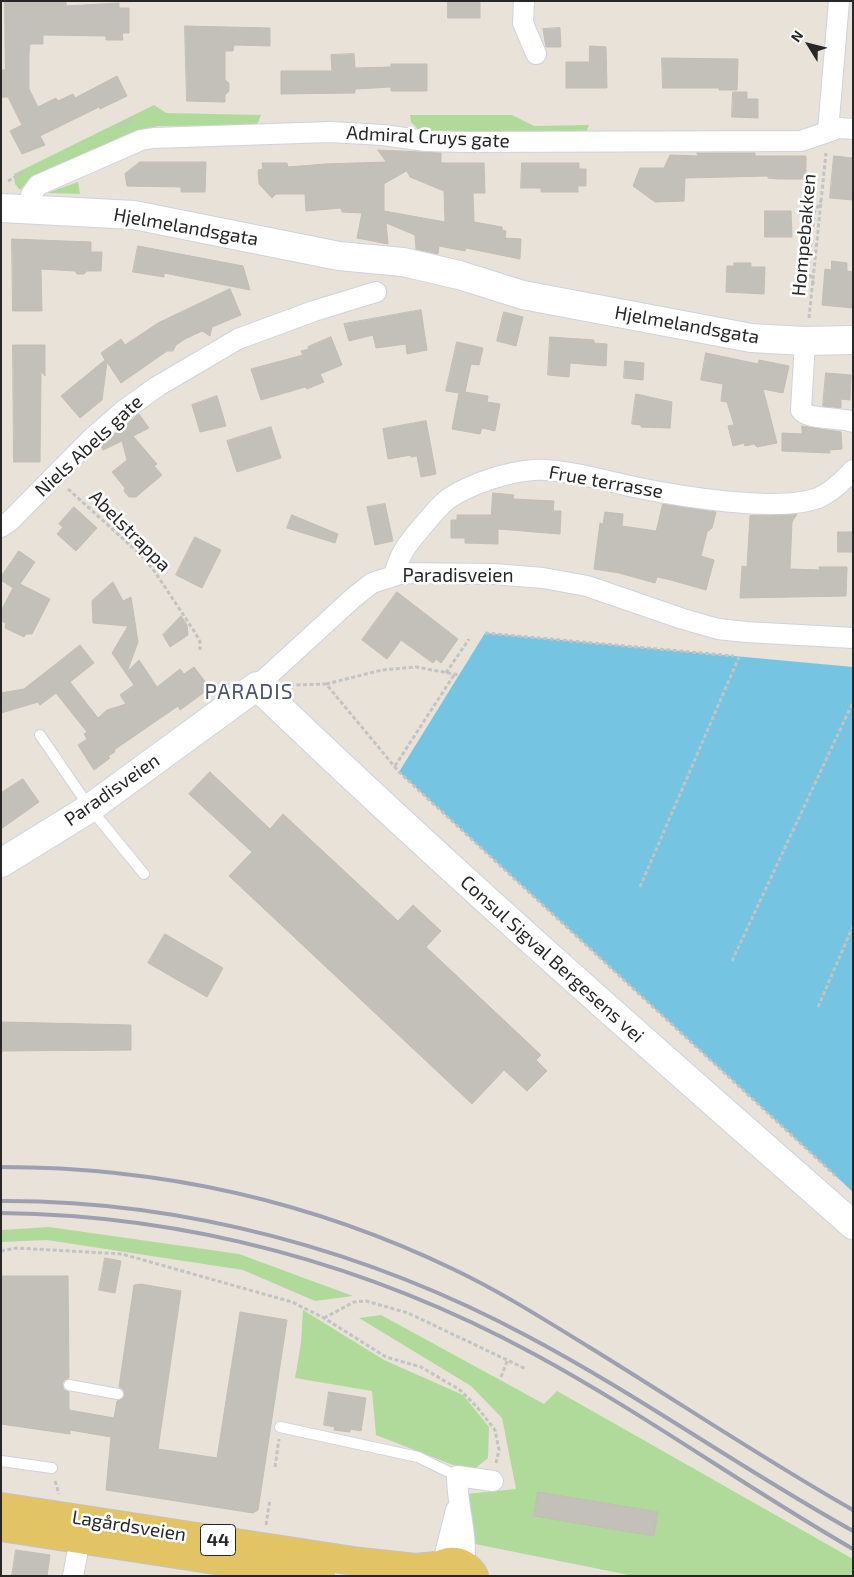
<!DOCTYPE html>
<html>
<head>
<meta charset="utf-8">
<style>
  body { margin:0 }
  #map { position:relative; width:854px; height:1577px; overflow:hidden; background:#e8e2d9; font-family:"Exo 2",sans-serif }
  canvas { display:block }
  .frame { position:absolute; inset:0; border:2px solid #272727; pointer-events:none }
  .north { position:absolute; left:784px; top:20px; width:50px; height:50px; -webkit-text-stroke:4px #fff; paint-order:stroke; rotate:306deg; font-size:14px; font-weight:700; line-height:20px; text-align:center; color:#272727 }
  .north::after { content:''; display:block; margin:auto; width:18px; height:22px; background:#272727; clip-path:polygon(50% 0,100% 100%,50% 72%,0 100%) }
</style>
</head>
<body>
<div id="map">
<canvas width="854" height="1577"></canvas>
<div class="frame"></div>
<div class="north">N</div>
</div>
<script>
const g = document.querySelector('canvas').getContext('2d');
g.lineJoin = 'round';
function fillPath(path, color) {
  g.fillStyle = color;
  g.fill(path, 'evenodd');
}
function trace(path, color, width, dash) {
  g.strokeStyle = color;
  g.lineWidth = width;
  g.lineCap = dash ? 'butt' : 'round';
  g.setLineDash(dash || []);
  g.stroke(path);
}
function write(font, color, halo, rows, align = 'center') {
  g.font = font + ' "Exo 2",sans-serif';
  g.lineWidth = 5;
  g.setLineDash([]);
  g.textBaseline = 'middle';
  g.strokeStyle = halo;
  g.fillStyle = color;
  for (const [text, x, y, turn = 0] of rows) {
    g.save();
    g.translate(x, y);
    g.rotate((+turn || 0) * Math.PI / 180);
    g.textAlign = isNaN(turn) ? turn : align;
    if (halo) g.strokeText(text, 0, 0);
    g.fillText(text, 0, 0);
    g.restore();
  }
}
fillPath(new Path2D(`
  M 154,105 L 166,113 L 261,115 L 257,125 L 157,126 L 130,140 L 38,176 L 27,182 L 20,190 L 15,184 L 14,174 Z
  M 410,115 L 512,115 L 534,126 L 589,125 L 585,135 L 421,132 L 411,122 Z
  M 78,182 L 80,194 L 47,193 Z
  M 49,1227 L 239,1254 L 353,1296 L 315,1301 L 243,1270 L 47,1240 L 1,1242 L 1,1230 Z
  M 303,1310 L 384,1360 L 463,1395 L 489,1427 L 488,1458 L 471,1472 L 376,1435 L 372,1391 L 295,1378 L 301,1343 Z
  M 381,1315 L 544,1404 L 557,1391 L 853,1559 L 853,1576 L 634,1576 L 475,1544 L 466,1494 L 516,1489 L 502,1418 L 471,1386 L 359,1318 Z`), '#b0da9a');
fillPath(new Path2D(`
  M 485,633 L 853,667 L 853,1192 L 399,772 Z`), '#75c5e2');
const building = new Path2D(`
  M 5,1 L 66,1 L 66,6 L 119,3 L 119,8 L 129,8 L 129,33 L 122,33 L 123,40 L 106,40 L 106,36 L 43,35 L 43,44 L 30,44 L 29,53 L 29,89 L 38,107 L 56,98 L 58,101 L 73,94 L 75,98 L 117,76 L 127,96 L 100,109 L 99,107 L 40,136 L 45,145 L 22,154 L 10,131 L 22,125 L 8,97 L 1,97 L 1,70 L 5,70 Z
  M 448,1 L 480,1 L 480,18 L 448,18 Z
  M 185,26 L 270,28 L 270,46 L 234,45 L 233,51 L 225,51 L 225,80 L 229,83 L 229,91 L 225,95 L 225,102 L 187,101 Z
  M 560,28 L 561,47 L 546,47 L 543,29 Z
  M 590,46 L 606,47 L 607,88 L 566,88 L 566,62 L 589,62 Z
  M 354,54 L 355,68 L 391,67 L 391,64 L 427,64 L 427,91 L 391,91 L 391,87 L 355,89 L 355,93 L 281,94 L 281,71 L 332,71 L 331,55 Z
  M 662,58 L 738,59 L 737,90 L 719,90 L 719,88 L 663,88 Z
  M 733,92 L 747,92 L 747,99 L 758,99 L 758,118 L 732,117 Z
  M 378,150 L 441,153 L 441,163 L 484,163 L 485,193 L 473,193 L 474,222 L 502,227 L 502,230 L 506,231 L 505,238 L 521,239 L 520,259 L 466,248 L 465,251 L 439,246 L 438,254 L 416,249 L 415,235 L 386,223 L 388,244 L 357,238 L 362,213 L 342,212 L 341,208 L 306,211 L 305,194 L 276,194 L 272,198 L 259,184 L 258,170 L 263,169 L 262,163 L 287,163 L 288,167 L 325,164 L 386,162 ZM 407,171 L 410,177 L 444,191 L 445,222 L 384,211 L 384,184 Z
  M 697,153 L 755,153 L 755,156 L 806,156 L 806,179 L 778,179 L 768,178 L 768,176 L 685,178 L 684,201 L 655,202 L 633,186 L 640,168 L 664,168 L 670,155 L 698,156 Z
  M 834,156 L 853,158 L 853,200 L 830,198 Z
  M 140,162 L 206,162 L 205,192 L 181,192 L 181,187 L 127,186 L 125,174 Z
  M 522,163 L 579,163 L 579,169 L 586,169 L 586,186 L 578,186 L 578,192 L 541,192 L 541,188 L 521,188 Z
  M 765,211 L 791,211 L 792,237 L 765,237 Z
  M 12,239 L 91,242 L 91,252 L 102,252 L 101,271 L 87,271 L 84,274 L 77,274 L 75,271 L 41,269 L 42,311 L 13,311 Z
  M 138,246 L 243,266 L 250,290 L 164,273 L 164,277 L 133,272 Z
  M 832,261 L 847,263 L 847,271 L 853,272 L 853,308 L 822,305 L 825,269 L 831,270 Z
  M 734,263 L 751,263 L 751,267 L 765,267 L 764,294 L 726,292 L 727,266 L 734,266 Z
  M 230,289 L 241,315 L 212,327 L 210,336 L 202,331 L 185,339 L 176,345 L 173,351 L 167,351 L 121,383 L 107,362 L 102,400 L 80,418 L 61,396 L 105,360 L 101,353 L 121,339 L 125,345 L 158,323 Z
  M 421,310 L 427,350 L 407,354 L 406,344 L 376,348 L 373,335 L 349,341 L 344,324 Z
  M 504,312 L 523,317 L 516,346 L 497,341 Z
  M 331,337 L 342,365 L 320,374 L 324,382 L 307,389 L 305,387 L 261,400 L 251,369 L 303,355 L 301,351 L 309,349 L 308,347 Z
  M 550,337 L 594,340 L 594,343 L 607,344 L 606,366 L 570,363 L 569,377 L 548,375 Z
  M 457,342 L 483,348 L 479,365 L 471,364 L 465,392 L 488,396 L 487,402 L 500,404 L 495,431 L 482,428 L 480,434 L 452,429 L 459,393 L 446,391 Z
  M 13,345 L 45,345 L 45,376 L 41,371 L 40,462 L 14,462 Z
  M 706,353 L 758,364 L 759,360 L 789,366 L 783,393 L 763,389 L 777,443 L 757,447 L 754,444 L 745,446 L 744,443 L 733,446 L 728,426 L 734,425 L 727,402 L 721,401 L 723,384 L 701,380 Z
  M 625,361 L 644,363 L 643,380 L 624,378 Z
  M 826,373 L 851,375 L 850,400 L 841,399 L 841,408 L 823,406 Z
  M 636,394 L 672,402 L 670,428 L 641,427 L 641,425 L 632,424 Z
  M 217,396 L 226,426 L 200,432 L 192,405 Z
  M 139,414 L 149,428 L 133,436 L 157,464 L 154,466 L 162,475 L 136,497 L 129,497 L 124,491 L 125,488 L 112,472 L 127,460 L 122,441 L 103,450 L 101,446 Z
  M 426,421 L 436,474 L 421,477 L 417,456 L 411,457 L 411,455 L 388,459 L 383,429 Z
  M 802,426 L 841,432 L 842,449 L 829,450 L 830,453 L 782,451 L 782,433 L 802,434 Z
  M 271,427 L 281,458 L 237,472 L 227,441 Z
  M 493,493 L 514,495 L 513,499 L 554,501 L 553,511 L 561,511 L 560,534 L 498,529 L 498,544 L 465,543 L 465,538 L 451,538 L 451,520 L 457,520 L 457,515 L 491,515 Z
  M 385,504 L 393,541 L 375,545 L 367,507 Z
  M 663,504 L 716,512 L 712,528 L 707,532 L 701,556 L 714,560 L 706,590 L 667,579 L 657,577 L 655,583 L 619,573 L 594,569 L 600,523 L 603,524 L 605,512 L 623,514 L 622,526 L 656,531 Z
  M 74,507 L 97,528 L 76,551 L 57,534 L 63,527 L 59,524 Z
  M 797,514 L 792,522 L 790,569 L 820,570 L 819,567 L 847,567 L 846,596 L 740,598 L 742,566 L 747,567 L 750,516 Z
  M 292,515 L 338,534 L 335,543 L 287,528 Z
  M 838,532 L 853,532 L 853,552 L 838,552 Z
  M 195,537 L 221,550 L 202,588 L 176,575 Z
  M 19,551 L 35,562 L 20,584 L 50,599 L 32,634 L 26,634 L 24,637 L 5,628 L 6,623 L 1,621 L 1,611 L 13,588 L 1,580 L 1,577 Z
  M 113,582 L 123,601 L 131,597 L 138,642 L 127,672 L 139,660 L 157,687 L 180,669 L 184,674 L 194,667 L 210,688 L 180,710 L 178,706 L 114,750 L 115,752 L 108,756 L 110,758 L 94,770 L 78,745 L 87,739 L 84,734 L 87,732 L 56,693 L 40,705 L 38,702 L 1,713 L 1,693 L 24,689 L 80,645 L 94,663 L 70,682 L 98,718 L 107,710 L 126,704 L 120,695 L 134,685 L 112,653 L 128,626 L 93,623 L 92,601 Z
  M 397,592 L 458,639 L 441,663 L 436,659 L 433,663 L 401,640 L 387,659 L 362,640 Z
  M 181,616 L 187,625 L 188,635 L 170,647 L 163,635 Z
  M 210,772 L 270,829 L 283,814 L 398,921 L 413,905 L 441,931 L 426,947 L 541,1055 L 536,1060 L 547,1071 L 527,1091 L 504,1070 L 472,1104 L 229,876 L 252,852 L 189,794 Z
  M 23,779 L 39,802 L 1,829 L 1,793 Z
  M 165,934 L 223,968 L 207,997 L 148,963 Z
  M 1,1022 L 131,1025 L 131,1050 L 1,1051 Z
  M 105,1258 L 121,1261 L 115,1293 L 99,1290 Z
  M 1,1276 L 68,1276 L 69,1378 L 64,1380 L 62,1384 L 64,1390 L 69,1392 L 69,1410 L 114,1418 L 117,1401 L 123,1399 L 125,1395 L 123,1389 L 119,1387 L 134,1285 L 141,1284 L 181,1291 L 158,1449 L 217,1458 L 240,1312 L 287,1320 L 258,1510 L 253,1513 L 106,1490 L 111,1437 L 70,1430 L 70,1434 L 1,1424 Z
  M 329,1392 L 366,1398 L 361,1431 L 350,1429 L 350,1432 L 334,1430 L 335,1427 L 324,1425 Z
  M 538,1492 L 658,1512 L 654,1536 L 534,1516 Z
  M 16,1550 L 50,1555 L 47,1576 L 12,1576 Z`);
fillPath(building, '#c3bfb9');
trace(building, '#c3bdb4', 1);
const lane = new Path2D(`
  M 40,735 L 90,808 L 144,874
  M 69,1385 L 118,1394
  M 280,1427 L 418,1457 L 457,1476
  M 1,1461 L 52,1468`);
const street = new Path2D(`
  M 524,1 L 523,23 L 536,54
  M 828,131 L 839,1
  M 28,209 L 31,195 L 38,185 L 141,140 L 153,138 L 330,132 L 383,135 L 426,141 L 467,142 L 801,141 L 839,128 L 853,129
  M 805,341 L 801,410 C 807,420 841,417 853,422
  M 1,527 L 10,521 L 91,439 L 123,411 L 158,386 L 238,339 L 314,311 L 376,292
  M 394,575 C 401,549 411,540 427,521 C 434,513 442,502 451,497 C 473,483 508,472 533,470 C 561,468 607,481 634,487 C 678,496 777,513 818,498 C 832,492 843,481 853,470
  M 257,686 L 353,598 L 372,583 L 403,573 L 494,574 L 543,578 L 587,586 L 683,619 L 718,629 L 746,632 L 853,638
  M 443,1562 L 456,1510
  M 464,1565 C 468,1535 457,1506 457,1476 L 493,1481
  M 73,1576 L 80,1539`);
const secondary = new Path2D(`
  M 1,208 L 134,215 L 339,256 L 403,262 L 459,275 L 523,295 L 751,338 L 805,341 L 853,340
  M 1,863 L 90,808 L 257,686 C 450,872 652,1048 853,1225`);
const primary = new Path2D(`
  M 1,1507 L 360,1562 L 416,1568 L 436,1566
  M 1,1527 L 320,1576
  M 429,1576 C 440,1558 463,1556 474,1576`);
trace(lane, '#cfd2df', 12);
trace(street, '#cfd2df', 22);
trace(secondary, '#cfd2df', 30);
trace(primary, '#c3c3c3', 30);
trace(new Path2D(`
  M 117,127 L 131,121 L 132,124
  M 8,181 L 24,172
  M 814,284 L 808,272 L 814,213 L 821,201
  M 809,318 L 826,153
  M 68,489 L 141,555 L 155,572 L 196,634 L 200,642 L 200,650
  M 485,633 L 734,656
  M 446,673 L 469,639
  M 326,684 L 382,670 L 416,667 L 459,675
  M 290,685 L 326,684 L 399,772 L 838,1178
  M 395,766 L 454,675
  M 640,887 L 739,657
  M 732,961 L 853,702
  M 818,1007 L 853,926
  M 1,1251 L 17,1248 L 122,1254 L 292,1302 L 324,1318 L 386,1357 L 421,1367 L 460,1390 L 477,1407 L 495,1430 L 499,1450 L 496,1463
  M 324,1318 L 354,1302 L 366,1301 L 408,1313 L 526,1369
  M 501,1377 L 508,1359
  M 275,1467 L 279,1439
  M 55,1481 L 59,1494
  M 266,1525 L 270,1499`), '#c3c3c3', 3, [4, 2.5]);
trace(lane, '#fff', 10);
trace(street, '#fff', 20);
trace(secondary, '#fff', 28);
trace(primary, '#e2c465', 28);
trace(new Path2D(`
  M 1,1167 C 160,1167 312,1201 455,1270 C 501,1292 545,1320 589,1347 C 677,1401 763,1459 853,1510
  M 1,1201 C 184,1200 369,1251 529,1337 C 640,1396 743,1470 853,1531
  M 1,1213 C 188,1215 370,1265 534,1354 C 643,1413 745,1487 853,1549`), '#9da0b0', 4);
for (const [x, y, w] of [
  [218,1540,35]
]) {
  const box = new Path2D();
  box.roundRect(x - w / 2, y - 15.5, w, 31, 4);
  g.fillStyle = '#fff';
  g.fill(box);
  trace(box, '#272727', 1);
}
write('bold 18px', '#272727', null, [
  ["44",218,1540]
]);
write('19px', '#272727', '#fff', [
  ["Admiral Cruys gate",428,137,3],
  ["Hjelmelandsgata",186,227,10],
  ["Hompebakken",804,235,-85],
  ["Hjelmelandsgata",687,325,10],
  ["Niels Abels gate",89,446,-43],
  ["Frue terrasse",606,482,10],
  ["Abelstrappa",130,531,45],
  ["Paradisveien",458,576],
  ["Paradisveien",112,790,-35],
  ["Consul Sigval Bergesens vei",552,959,42],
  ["Lagårdsveien",129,1526,9]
]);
g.letterSpacing = '1px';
write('21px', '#4c5372', '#fff', [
  ["PARADIS",249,692]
]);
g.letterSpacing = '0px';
</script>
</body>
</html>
